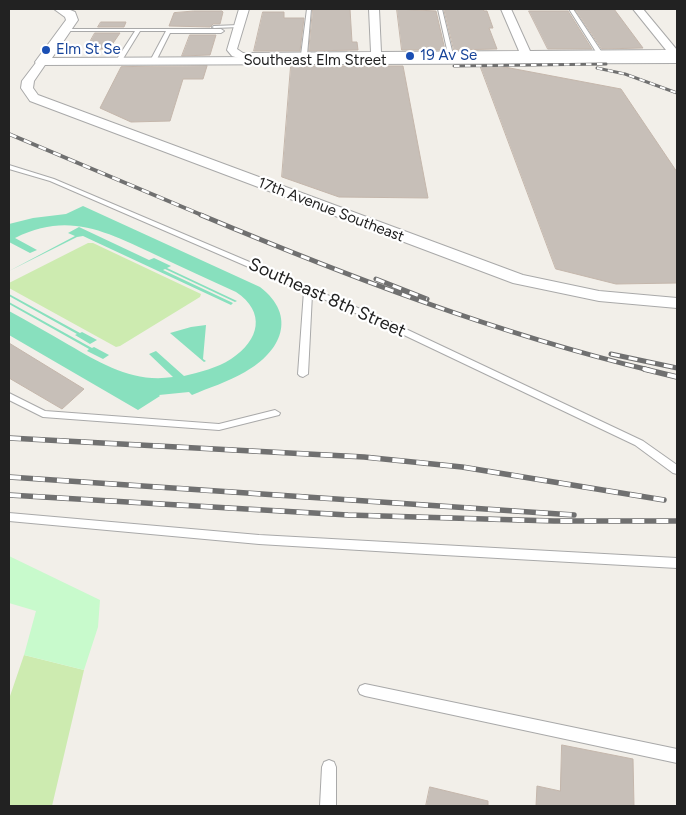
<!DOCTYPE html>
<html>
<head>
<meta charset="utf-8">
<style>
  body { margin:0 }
  #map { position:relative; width:686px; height:815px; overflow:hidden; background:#f2efe9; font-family:Figtree,sans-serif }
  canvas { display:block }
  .frame { position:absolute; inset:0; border:10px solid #222; pointer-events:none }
</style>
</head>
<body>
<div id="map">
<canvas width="686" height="815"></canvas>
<div class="frame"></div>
</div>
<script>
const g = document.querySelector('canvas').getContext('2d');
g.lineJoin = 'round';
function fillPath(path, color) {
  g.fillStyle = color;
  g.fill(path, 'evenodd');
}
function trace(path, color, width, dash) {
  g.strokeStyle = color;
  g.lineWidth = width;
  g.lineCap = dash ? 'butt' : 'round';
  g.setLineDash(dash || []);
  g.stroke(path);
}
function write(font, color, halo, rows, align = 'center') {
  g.font = font + ' Figtree,sans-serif';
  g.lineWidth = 4.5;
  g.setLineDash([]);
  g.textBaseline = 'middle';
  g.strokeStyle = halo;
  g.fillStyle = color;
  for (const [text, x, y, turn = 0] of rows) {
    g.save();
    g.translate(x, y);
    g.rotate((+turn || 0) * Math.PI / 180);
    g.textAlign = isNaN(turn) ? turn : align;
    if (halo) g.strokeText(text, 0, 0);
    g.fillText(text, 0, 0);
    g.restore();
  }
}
fillPath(new Path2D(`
  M 88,243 L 93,243 L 201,294 L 200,297 L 120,346 L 116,347 L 9,288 L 9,283 Z
  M 24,655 L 84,670 L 52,806 L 9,806 L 9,699 Z`), '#cdebb0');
fillPath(new Path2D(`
  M 9,556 L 100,600 L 98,627 L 84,670 L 24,655 L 36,611 L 9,603 Z`), '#c8facc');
fillPath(new Path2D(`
  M 83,206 L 260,287 C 298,316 281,352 245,372 C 228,382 208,388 192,395 L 189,392 L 159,395 L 160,396 L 138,410 L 9,335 L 9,311 C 29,322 49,333 69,345 C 102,364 133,383 173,377 L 149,354 L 156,351 L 184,376 C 200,372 217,368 231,359 C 260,340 266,312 236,292 C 209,280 182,267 156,255 C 106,232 69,211 15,238 L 37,250 L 30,253 L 9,242 L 9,224 L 33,218 L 66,214 Z
  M 79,227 L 149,260 L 154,258 L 171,266 L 167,268 L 237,301 L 235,302 L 165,269 L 163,270 L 233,303 L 231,305 L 83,236 L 77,237 L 9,271 L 75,236 L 68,233 Z
  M 9,294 L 80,333 L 82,332 L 97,340 L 90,344 L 75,335 L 77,334 L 9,296 Z
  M 9,302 L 92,348 L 94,347 L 109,355 L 103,359 L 87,351 L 89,349 L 9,304 Z
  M 206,325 L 203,359 L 206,361 L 204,362 L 170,333 L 191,327 Z`), '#88e0be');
const building = new Path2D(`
  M 313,9 L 350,9 L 352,42 L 357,42 L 358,50 L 309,51 Z
  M 397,9 L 436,11 L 445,50 L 402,50 Z
  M 444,9 L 483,9 L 484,11 L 487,11 L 493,28 L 489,28 L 497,49 L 454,50 Z
  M 575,9 L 614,9 L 643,48 L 602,49 Z
  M 194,11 L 222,11 L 223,12 L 220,24 L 213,24 L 210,27 L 169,26 L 174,13 Z
  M 529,11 L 568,11 L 592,49 L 548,49 Z
  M 263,12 L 284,12 L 284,18 L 304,18 L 300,51 L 254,51 Z
  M 101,22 L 126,22 L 124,27 L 98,27 Z
  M 95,33 L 120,33 L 109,49 L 86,49 Z
  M 190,35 L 216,35 L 210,55 L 182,56 Z
  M 480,65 L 494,65 L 621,89 L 677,172 L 677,283 L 616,284 L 556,269 Z
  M 207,66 L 203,79 L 183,79 L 170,121 L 131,122 L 100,108 L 121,67 Z
  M 291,66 L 403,66 L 428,198 L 339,197 L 282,177 Z
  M 9,343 L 84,389 L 62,409 L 9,378 Z
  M 562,745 L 633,759 L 634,806 L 536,806 L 537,786 L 560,791 Z
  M 430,787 L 488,801 L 488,806 L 426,806 Z`);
fillPath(building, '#c7bfb8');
trace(building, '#c4b6ab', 1);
const service = new Path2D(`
  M 307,9 L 311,9 L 307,55 L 304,57 L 301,55 Z
  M 438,9 L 442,9 L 453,55 L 448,54 Z
  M 569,9 L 573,9 L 603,54 L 602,55 L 598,55 Z
  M 239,25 L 241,27 L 214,28 L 212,27 L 214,26 Z
  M 66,29 L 221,29 L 224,31 L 221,33 L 170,33 L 156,61 L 153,63 L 150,61 L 166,31 L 140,31 L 121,62 L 118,64 L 115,62 L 135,31 L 64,31 Z
  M 9,165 L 54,179 L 391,322 L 643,441 L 677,465 L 677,474 L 673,473 L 635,445 L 385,326 L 312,294 L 308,374 L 303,377 L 300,376 L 298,374 L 304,291 L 50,181 L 9,169 Z
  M 9,393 L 45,411 L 219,424 L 275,410 L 280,413 L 279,415 L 219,430 L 43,417 L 9,400 Z
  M 9,513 L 259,535 L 677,558 L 677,568 L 426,554 L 259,544 L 9,521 Z
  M 365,684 L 677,749 L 677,763 L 365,696 L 360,694 L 358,690 L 360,686 Z
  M 329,760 L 334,762 L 336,767 L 336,806 L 320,806 L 322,767 L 324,762 Z`);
const minor = new Path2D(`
  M 239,9 L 249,9 L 237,49 L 243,53 L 371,52 L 369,9 L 379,9 L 381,52 L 519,51 L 501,9 L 511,9 L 530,51 L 666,50 L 633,9 L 643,9 L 677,50 L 677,56 L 242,59 L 232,56 L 227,50 Z
  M 42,59 L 47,62 L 34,81 L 33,88 L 38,95 L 523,275 L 599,291 L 677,298 L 677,308 L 599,301 L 513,283 L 30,101 L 21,88 L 22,81 L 38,60 Z`);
const tertiary = new Path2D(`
  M 54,9 L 68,9 L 75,12 L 78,20 L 52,58 L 677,55 L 677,63 L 37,65 L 35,62 L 66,20 L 65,17 Z`);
trace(service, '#a9a9a9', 2);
trace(minor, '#a9a9a9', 2);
trace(tertiary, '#a9a9a9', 2);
fillPath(service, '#fff');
fillPath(minor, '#fff');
fillPath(tertiary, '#fff');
const railFar3 = new Path2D(`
  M 454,66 L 606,64
  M 597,68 L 625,74 L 677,93`);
const railFar2 = new Path2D(`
  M 9,134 L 204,216`);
const railFar1 = new Path2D(`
  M 201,215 C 347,276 495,333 649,370
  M 376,279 L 427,299
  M 611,354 L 677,368`);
const rail = new Path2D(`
  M 644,369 L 677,377
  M 9,438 L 364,457 L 462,467 L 664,500
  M 9,477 L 574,515
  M 9,495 L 348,515 L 554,521 L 677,521`);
trace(railFar3, '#707070', 3);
trace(railFar2, '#707070', 4);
trace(railFar1, '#707070', 5);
trace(rail, '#707070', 5.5);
trace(railFar3, '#fff', 2, [5.5]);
trace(railFar2, '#fff', 2.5, [8]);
trace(railFar1, '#fff', 3, [9]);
trace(rail, '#fff', 4, [12]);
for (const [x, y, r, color] of [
  [46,50,5,"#1a4fb4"],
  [410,56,5,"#1a4fb4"]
]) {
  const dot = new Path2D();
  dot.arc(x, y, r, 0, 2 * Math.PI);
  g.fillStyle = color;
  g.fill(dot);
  trace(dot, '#fff', 2);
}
write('15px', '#164399', '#fff', [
  ["Elm St Se",56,50],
  ["19 Av Se",420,56]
], 'left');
write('15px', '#222', '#fff', [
  ["Southeast Elm Street",315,61],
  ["17th Avenue Southeast",331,210,21]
]);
write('18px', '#222', '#fff', [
  ["Southeast 8th Street",327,298,24]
]);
</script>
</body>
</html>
